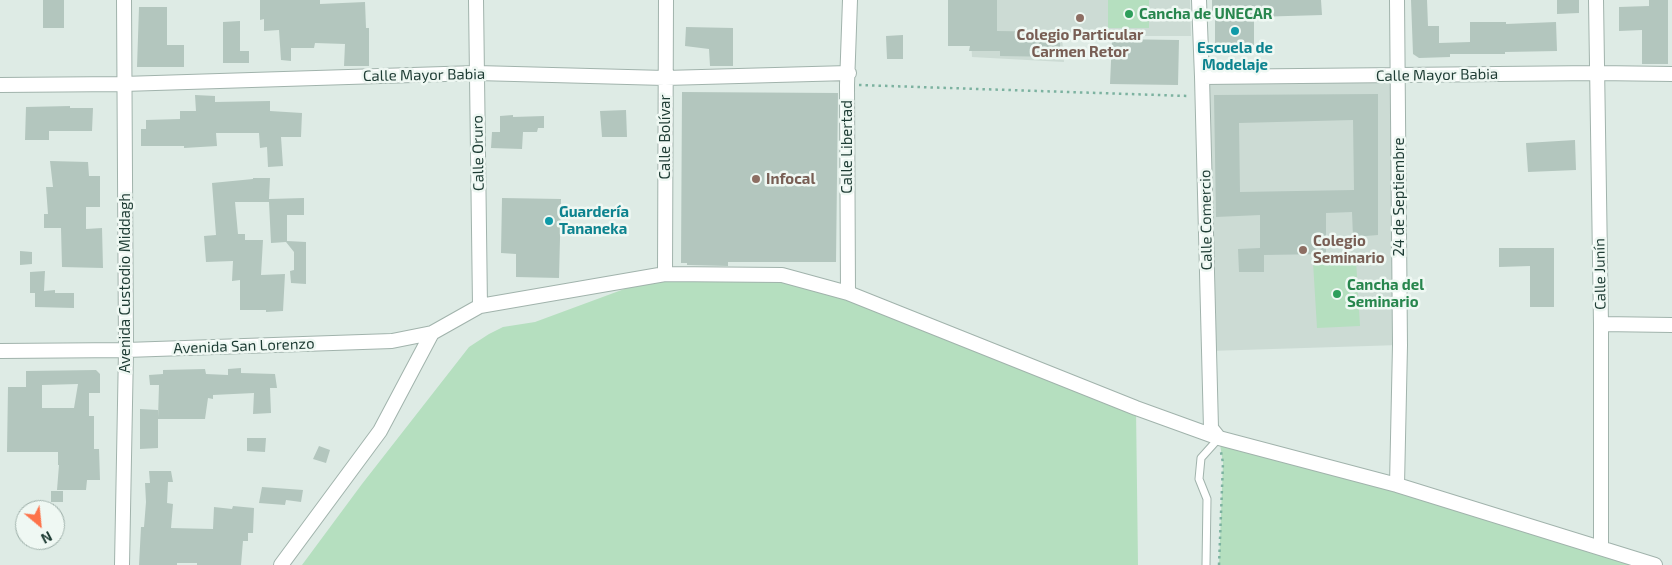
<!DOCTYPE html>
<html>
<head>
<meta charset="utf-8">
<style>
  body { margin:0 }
  #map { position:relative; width:1672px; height:565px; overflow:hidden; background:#deebe5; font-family:"Exo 2",sans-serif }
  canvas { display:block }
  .north { position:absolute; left:15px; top:500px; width:50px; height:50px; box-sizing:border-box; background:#eff8f3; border:1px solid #9bada7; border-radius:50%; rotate:152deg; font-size:14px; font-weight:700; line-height:20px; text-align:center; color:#1e3c34 }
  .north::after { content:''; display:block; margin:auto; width:18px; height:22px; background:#fd734a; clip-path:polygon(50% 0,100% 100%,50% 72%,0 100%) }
</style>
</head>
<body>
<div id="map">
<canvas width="1672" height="565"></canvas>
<div class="north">N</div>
</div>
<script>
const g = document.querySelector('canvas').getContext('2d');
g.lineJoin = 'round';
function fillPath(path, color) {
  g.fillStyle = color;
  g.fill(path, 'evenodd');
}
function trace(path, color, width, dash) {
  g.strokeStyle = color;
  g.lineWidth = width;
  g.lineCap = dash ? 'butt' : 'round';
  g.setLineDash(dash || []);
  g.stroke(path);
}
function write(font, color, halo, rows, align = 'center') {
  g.font = font + ' "Exo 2",sans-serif';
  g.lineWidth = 5;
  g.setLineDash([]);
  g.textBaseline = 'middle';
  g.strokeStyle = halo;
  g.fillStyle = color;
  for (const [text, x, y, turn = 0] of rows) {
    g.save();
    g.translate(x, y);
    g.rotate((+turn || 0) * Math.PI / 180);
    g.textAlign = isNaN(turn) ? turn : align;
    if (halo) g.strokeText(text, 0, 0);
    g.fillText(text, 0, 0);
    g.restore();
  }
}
fillPath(new Path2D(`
  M 969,0 L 1190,0 L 1191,36 L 1062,36 L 1064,62 L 972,57 Z
  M 1398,76 L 1400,345 L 1209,351 L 1202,77 Z`), '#ccdbd4');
fillPath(new Path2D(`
  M 1108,0 L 1149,0 L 1149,28 L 1108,28 Z
  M 1356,260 L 1360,326 L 1317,328 L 1313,262 Z
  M 665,274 L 782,275 L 1136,408 L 1138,565 L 302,565 L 362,484 L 469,347 L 489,334 L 503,327 L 535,322 Z
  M 1219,438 L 1655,565 L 1219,565 L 1223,463 Z`), '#b5dfbf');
fillPath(new Path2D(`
  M 43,0 L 64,0 L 64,28 L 43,28 Z
  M 260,0 L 320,0 L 320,4 L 365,2 L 366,28 L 369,28 L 369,66 L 344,66 L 345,44 L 315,43 L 314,48 L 291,48 L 291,61 L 281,60 L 279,30 L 264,31 L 264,19 L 260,20 Z
  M 948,0 L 997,0 L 997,31 L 1060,32 L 1060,57 L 1000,56 L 1000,51 L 969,51 L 970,46 L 948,46 Z
  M 1212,0 L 1321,0 L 1322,15 L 1254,17 L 1254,45 L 1215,45 L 1215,17 L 1212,18 Z
  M 1411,0 L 1427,0 L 1428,26 L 1439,26 L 1439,43 L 1470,42 L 1470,22 L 1506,22 L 1506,24 L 1556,22 L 1557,51 L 1505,52 L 1505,54 L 1450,54 L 1450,57 L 1419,58 L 1413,54 Z
  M 1557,0 L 1579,0 L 1579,13 L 1557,14 Z
  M 1649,0 L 1668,0 L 1668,64 L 1642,64 L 1642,30 L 1619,31 L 1619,7 L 1649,6 Z
  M 139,7 L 167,7 L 167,45 L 184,45 L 184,67 L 137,67 Z
  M 240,21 L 240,51 L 249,51 L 249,63 L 223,63 L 223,22 Z
  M 686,27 L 733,28 L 733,66 L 710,66 L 709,49 L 685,46 Z
  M 903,35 L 903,59 L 887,59 L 886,36 Z
  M 1112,39 L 1179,40 L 1178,85 L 1110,84 Z
  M 682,92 L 838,93 L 836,262 L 728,262 L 728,266 L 687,265 L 687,263 L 681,263 Z
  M 1378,94 L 1378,235 L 1353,237 L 1352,212 L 1326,213 L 1326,254 L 1264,255 L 1264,272 L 1239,272 L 1238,249 L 1260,248 L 1260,215 L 1216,217 L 1214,95 ZM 1353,120 L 1354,190 L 1240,192 L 1239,123 Z
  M 195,95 L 215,96 L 215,102 L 270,101 L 270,111 L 302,113 L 301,137 L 281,137 L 283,166 L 268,167 L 267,147 L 260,148 L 259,133 L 216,133 L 217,146 L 184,148 L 184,146 L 141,146 L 141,129 L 146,129 L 146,120 L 180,119 L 180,111 L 196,111 Z
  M 70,106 L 70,108 L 93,108 L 92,131 L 49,131 L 49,140 L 25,140 L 26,107 Z
  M 626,110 L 627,137 L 602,137 L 600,111 Z
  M 513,115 L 513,117 L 544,116 L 544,128 L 538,128 L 537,132 L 523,132 L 522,149 L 491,148 L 492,132 L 500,132 L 500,116 Z
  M 1575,140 L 1576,170 L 1528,172 L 1526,143 Z
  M 50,161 L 88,162 L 89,176 L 100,176 L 100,207 L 86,207 L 86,229 L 102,228 L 103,268 L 62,267 L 61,228 L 44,228 L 44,214 L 48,214 L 46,187 L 53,187 Z
  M 253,178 L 270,178 L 269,199 L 304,198 L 304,215 L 287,215 L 287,241 L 306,242 L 306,284 L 291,283 L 290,271 L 294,270 L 294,252 L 286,242 L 271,243 L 269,202 L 235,202 L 238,234 L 245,234 L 245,240 L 263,240 L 261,275 L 285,274 L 283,311 L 266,312 L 266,310 L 240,310 L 240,280 L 232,281 L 233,261 L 206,262 L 204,236 L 216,235 L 212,183 L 253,179 Z
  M 502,198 L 561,199 L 559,278 L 516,277 L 516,254 L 501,253 Z
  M 1499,248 L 1554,248 L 1554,307 L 1530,307 L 1530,266 L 1499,267 Z
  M 20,251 L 32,252 L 32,264 L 20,265 Z
  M 45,271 L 44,291 L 55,290 L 55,293 L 74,293 L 74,308 L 35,307 L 35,293 L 30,293 L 30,272 Z
  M 241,368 L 241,373 L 275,374 L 277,388 L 270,388 L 271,413 L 253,414 L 254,393 L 213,395 L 213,399 L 208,398 L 205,419 L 158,419 L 158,448 L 140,449 L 140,409 L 158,410 L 158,418 L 159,385 L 150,385 L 149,375 L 163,374 L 163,370 L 205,369 L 206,374 L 228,375 L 228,369 Z
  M 96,370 L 100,374 L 100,393 L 89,393 L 89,416 L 94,416 L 94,449 L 99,449 L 100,480 L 87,480 L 86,490 L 57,490 L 59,465 L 58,465 L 58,452 L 7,452 L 8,387 L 26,387 L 26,371 ZM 78,384 L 74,408 L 42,408 L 42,385 Z
  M 247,438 L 266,438 L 265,452 L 247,451 Z
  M 319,446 L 330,450 L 326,463 L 313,459 Z
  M 149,471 L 171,471 L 173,482 L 168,482 L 167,503 L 173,504 L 171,528 L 213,529 L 214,507 L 232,509 L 233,506 L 254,508 L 253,533 L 248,533 L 248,541 L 243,541 L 241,565 L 197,565 L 197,563 L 177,563 L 177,565 L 139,565 L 141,527 L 144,527 L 146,502 L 145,483 L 150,483 Z
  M 262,487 L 303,490 L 301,502 L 286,500 L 285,505 L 259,503 Z
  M 51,491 L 63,491 L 63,502 L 51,502 Z`), '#b3c6be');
const lane = new Path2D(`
  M 1206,565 L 1207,499 L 1199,479 L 1201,458 L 1219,438`);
const street = new Path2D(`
  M 476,0 L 480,306
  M 1199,0 L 1202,77 L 1211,428 L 1219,438
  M 1596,0 L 1601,324 L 1601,547
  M 1202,77 L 1597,73 L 1672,74
  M 0,85 L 123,84 L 477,73 L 665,78 L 849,73
  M 665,274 L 666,0
  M 848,293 L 847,85 L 850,0
  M 1601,324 L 1672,325
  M 0,351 L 126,350 L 392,341 L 432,333 L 480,306 L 665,274 L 782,275 L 848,293 L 1136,408 L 1219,438 L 1397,485 L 1655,565
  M 1397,485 L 1400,345 L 1397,0
  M 122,565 L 126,350 L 124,0
  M 281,565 L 380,431 L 432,333`);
trace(lane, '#a1b3ac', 9);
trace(street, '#a1b3ac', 16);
trace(new Path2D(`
  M 859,85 L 1188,96
  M 1219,565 L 1223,463 L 1221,452`), '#7cb2a0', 2.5, [2.5, 4]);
trace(lane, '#fff', 7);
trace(street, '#fff', 14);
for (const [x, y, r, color] of [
  [1129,14,5,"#2e9e5b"],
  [1080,18,5,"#8d6e63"],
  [1235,31,5,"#0f9aa8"],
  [756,179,5,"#8d6e63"],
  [549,221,5,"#0f9aa8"],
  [1303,250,5,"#8d6e63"],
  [1337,294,5,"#2e9e5b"]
]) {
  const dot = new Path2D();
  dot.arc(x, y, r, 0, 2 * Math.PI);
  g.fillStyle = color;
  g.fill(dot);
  trace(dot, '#eff8f3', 2);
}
write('bold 15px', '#27864d', '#eff8f3', [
  ["Cancha de UNECAR",1139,14],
  ["Cancha del",1347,285],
  ["Seminario",1347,302]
], 'left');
write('bold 15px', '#785e54', '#eff8f3', [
  ["Colegio Particular",1080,35,"center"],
  ["Carmen Retor",1080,52,"center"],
  ["Infocal",766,179],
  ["Colegio",1313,241],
  ["Seminario",1313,258]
], 'left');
write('bold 15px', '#0d838f', '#eff8f3', [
  ["Escuela de",1235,48],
  ["Modelaje",1235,65],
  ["Guardería",559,212,"left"],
  ["Tananeka",559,229,"left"]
]);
write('15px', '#1e3c34', '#eff8f3', [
  ["Calle Mayor Babia",424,75,-1],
  ["Calle Mayor Babia",1437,75,-1],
  ["Calle Bolívar",665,137,-90],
  ["Calle Libertad",847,147,-90],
  ["Calle Oruro",478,153,-91],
  ["24 de Septiembre",1399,197,-90],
  ["Calle Comercio",1206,220,-91],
  ["Calle Junín",1600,274,-91],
  ["Avenida Custodio Middagh",125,283,-90],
  ["Avenida San Lorenzo",244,346,-2]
]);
</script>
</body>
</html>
